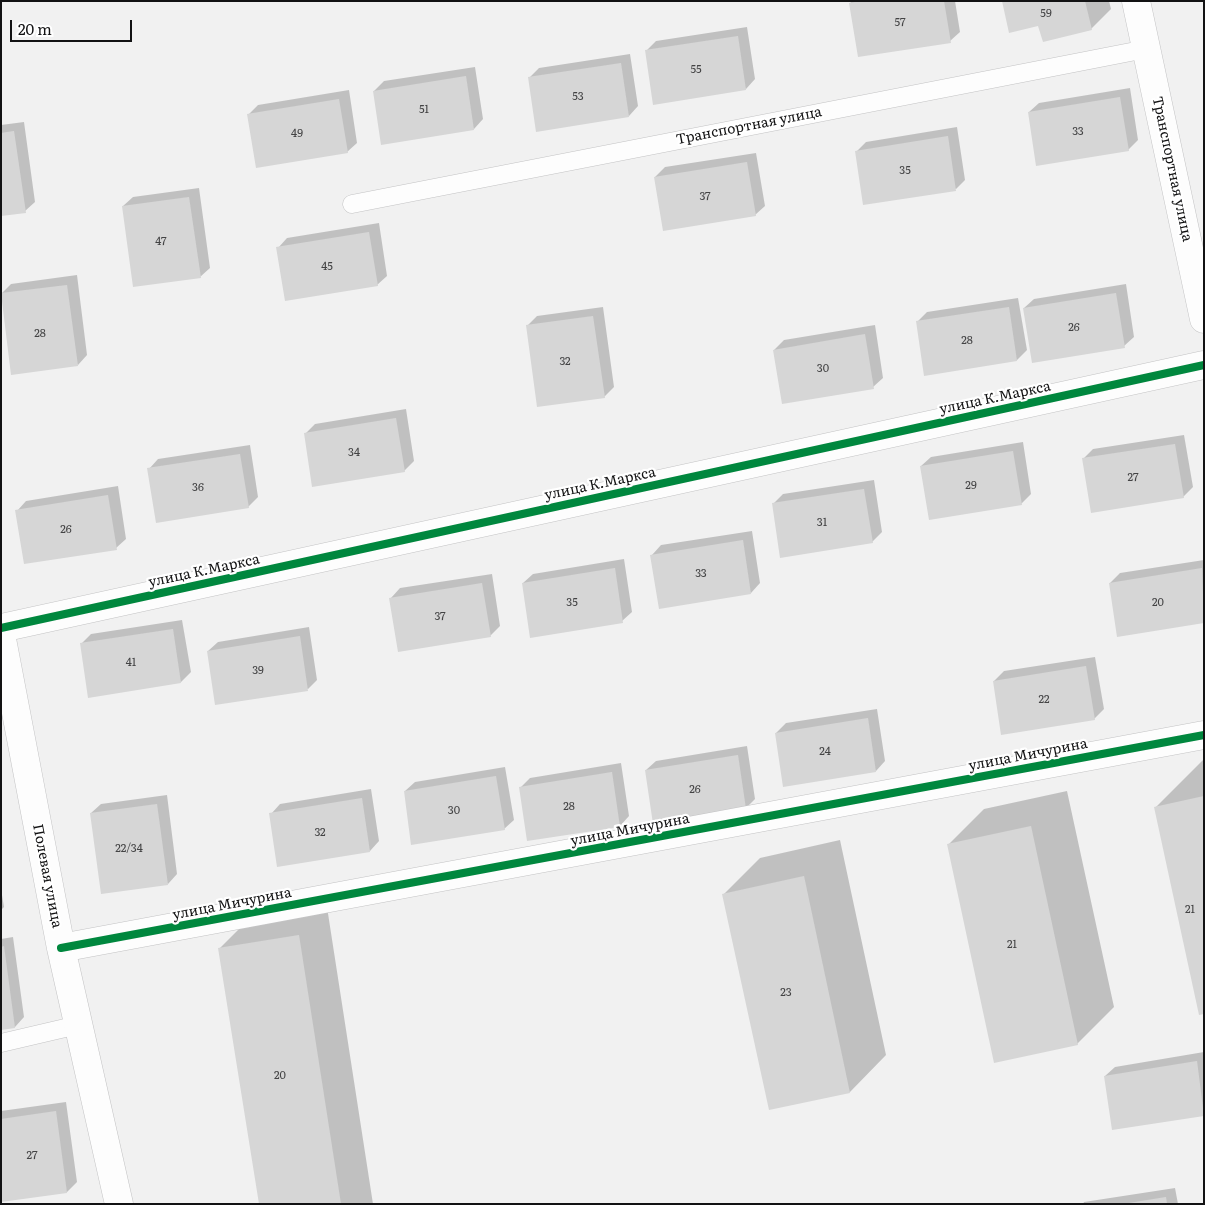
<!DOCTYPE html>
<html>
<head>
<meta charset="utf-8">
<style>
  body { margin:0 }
  #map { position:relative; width:1205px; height:1205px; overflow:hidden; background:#f1f1f1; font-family:Literata,serif }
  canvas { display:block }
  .frame { position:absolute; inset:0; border:2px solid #121213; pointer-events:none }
  .scale { position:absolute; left:10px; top:20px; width:122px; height:22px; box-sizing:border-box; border:2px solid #121213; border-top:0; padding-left:6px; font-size:15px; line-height:18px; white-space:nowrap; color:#121213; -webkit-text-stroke:4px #fff; paint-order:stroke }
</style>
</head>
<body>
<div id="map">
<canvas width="1205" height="1205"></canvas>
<div class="frame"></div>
<div class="scale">20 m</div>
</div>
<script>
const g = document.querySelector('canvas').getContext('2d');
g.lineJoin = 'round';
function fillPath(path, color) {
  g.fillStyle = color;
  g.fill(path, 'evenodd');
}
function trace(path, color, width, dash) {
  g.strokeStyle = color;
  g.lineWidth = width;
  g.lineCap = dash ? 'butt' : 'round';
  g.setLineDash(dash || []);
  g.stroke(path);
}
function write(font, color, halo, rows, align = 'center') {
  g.font = font + ' Literata,serif';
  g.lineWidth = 4.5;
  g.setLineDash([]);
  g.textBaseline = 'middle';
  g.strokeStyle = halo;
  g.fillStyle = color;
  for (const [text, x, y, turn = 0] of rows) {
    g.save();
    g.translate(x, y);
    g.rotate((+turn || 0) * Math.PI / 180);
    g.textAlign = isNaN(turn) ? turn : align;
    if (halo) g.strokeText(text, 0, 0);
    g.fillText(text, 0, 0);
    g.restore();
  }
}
fillPath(new Path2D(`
  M 853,1 L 955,1 L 960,32 L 950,41 L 850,3 Z
  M 1003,1 L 1109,1 L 1111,9 L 1091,29 L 1039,25 Z
  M 747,27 L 755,79 L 746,89 L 646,51 L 656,41 Z
  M 630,54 L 638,106 L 629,116 L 529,78 L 539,68 Z
  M 475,67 L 483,119 L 474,129 L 374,91 L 384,81 Z
  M 1130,88 L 1138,140 L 1128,150 L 1029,112 L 1039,103 Z
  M 349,90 L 357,143 L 347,152 L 248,115 L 258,105 Z
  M 24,122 L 35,202 L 25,211 L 1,215 L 1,125 Z
  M 957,127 L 965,180 L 956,189 L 856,152 L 866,142 Z
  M 756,153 L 765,206 L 755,215 L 655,177 L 665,167 Z
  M 199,188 L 210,268 L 200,277 L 123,206 L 133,197 Z
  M 379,223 L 387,276 L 377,285 L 278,248 L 287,238 Z
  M 77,275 L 87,355 L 78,365 L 1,294 L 11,284 Z
  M 1126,284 L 1134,337 L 1124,346 L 1024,308 L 1034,299 Z
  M 1018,298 L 1027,350 L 1017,360 L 925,374 L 917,322 L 927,312 Z
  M 603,307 L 614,387 L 604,397 L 527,326 L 537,316 Z
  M 875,325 L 883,378 L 873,387 L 774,350 L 784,340 Z
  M 406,409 L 414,461 L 404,471 L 305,434 L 315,424 Z
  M 1184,435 L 1193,487 L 1183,497 L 1083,459 L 1093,449 Z
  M 1023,442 L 1031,494 L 1021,504 L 921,466 L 931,457 Z
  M 250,445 L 258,497 L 248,507 L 149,469 L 158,459 Z
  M 874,480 L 882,532 L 872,542 L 773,504 L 783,494 Z
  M 118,486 L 126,539 L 116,548 L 17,511 L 26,501 Z
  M 752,531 L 760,583 L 751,593 L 652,555 L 661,545 Z
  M 624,559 L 632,612 L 622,621 L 523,583 L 533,574 Z
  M 1204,560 L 1204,622 L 1110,583 L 1120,573 Z
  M 492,574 L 500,626 L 490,636 L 391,598 L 400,588 Z
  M 182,620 L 191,672 L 181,682 L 89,696 L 81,644 L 91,634 Z
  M 309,627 L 317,680 L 308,689 L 208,651 L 218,642 Z
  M 1095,657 L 1104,709 L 1094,719 L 994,681 L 1004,671 Z
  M 877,709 L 885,761 L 876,771 L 776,733 L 786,723 Z
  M 747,746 L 755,799 L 746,808 L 646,770 L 656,761 Z
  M 1203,760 L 1204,760 L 1204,1012 L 1155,808 Z
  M 621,763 L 629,816 L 620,826 L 520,788 L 530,778 Z
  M 505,767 L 514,820 L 504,829 L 405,791 L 415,782 Z
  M 371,789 L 379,841 L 370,851 L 271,814 L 280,804 Z
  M 1067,791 L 1114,1007 L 1077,1044 L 948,845 L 984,809 Z
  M 167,795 L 177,874 L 168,884 L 91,813 L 101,804 Z
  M 840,840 L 886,1055 L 850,1092 L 770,1109 L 724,894 L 760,858 Z
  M 1,889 L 4,907 L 1,910 Z
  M 327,907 L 373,1204 L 260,1204 L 220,948 L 248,920 Z
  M 13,937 L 24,1017 L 15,1027 L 1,1029 L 1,939 Z
  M 1204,1052 L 1204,1114 L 1105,1076 L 1115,1067 Z
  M 66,1102 L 77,1182 L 67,1192 L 1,1201 L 1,1111 Z
  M 1175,1188 L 1178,1204 L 1083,1204 L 1084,1202 Z`), '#0003');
fillPath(new Path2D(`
  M 860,1 L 944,1 L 951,43 L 858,57 L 849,3 Z
  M 1002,1 L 1085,1 L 1092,30 L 1043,42 L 1038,26 L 1009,33 Z
  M 738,36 L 746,90 L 653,105 L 645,50 Z
  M 621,63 L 629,117 L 536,132 L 528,77 Z
  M 466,76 L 474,130 L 381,145 L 373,91 Z
  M 1120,97 L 1129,151 L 1036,166 L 1028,112 Z
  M 339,99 L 348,153 L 256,168 L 247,114 Z
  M 14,131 L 26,213 L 1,216 L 1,133 Z
  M 948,136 L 956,191 L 863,205 L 855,151 Z
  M 747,162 L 756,216 L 663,231 L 654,177 Z
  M 189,197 L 201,278 L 133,287 L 122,206 Z
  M 369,232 L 378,286 L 285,301 L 276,247 Z
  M 67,285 L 78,366 L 11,375 L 1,293 Z
  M 1116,293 L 1125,348 L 1032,363 L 1023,308 Z
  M 1009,307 L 1017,361 L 924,376 L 916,321 Z
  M 593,316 L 605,398 L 537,407 L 526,325 Z
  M 865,334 L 874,389 L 782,404 L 773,350 Z
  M 396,418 L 405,472 L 312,487 L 304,433 Z
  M 1175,444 L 1184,498 L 1091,513 L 1082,458 Z
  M 1013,451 L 1022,505 L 929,520 L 920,466 Z
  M 240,454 L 249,508 L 156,523 L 147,468 Z
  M 864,489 L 873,543 L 780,558 L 772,503 Z
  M 108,495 L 117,550 L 24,564 L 15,510 Z
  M 743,540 L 751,594 L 659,609 L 650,555 Z
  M 615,568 L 623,623 L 530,638 L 522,583 Z
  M 1202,568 L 1204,623 L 1117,637 L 1109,583 Z
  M 482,583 L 491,637 L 398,652 L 389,598 Z
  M 173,629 L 181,683 L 88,698 L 80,643 Z
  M 300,636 L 308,691 L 215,705 L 207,651 Z
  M 1086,666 L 1095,720 L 1001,735 L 993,681 Z
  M 868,718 L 876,772 L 783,787 L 775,733 Z
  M 738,755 L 746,809 L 653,824 L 645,770 Z
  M 612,772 L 620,827 L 527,841 L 519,787 Z
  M 496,776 L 505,830 L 411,845 L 404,791 Z
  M 1204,796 L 1204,1014 L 1199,1015 L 1154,807 Z
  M 362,798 L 370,852 L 277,867 L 269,813 Z
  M 157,804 L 168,885 L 101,894 L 90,813 Z
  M 1031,826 L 1078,1045 L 994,1063 L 947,844 Z
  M 804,876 L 850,1093 L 769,1110 L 722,894 Z
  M 299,935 L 341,1204 L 259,1204 L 218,948 Z
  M 4,946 L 15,1028 L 1,1030 L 1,947 Z
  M 1197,1061 L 1204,1116 L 1112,1130 L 1104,1076 Z
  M 56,1111 L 67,1193 L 1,1202 L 1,1119 Z
  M 1166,1197 L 1167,1204 L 1129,1204 L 1129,1203 Z`), '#d6d6d6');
const service = new Path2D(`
  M 352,204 L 1146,49
  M 1,1043 L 78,1025`);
const minor = new Path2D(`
  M 1,628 L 1204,365
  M 1,634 L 61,948 L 119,1204
  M 61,948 L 1204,735`);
const tertiary = new Path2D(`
  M 1136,1 L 1204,319`);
trace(service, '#c3c3c4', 19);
trace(minor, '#c3c3c4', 29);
trace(tertiary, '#c3c3c4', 29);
trace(service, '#fdfdfd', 18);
trace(minor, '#fdfdfd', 28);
trace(tertiary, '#fdfdfd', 28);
trace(new Path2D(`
  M 1,628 L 1204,365
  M 61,948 L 1204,735`), '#00873e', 8);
write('11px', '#434344', null, [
  ["59",1046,14],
  ["57",900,23],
  ["55",696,70],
  ["53",578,97],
  ["51",424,110],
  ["33",1078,132],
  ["49",297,134],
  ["35",905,171],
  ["37",705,197],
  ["47",161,242],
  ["45",327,267],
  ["26",1074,328],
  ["28",40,334],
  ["28",967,341],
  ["32",565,362],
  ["30",823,369],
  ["34",354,453],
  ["27",1133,478],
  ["29",971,486],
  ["36",198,488],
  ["31",822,523],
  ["26",66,530],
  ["33",701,574],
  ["35",572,603],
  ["20",1158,603],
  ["37",440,617],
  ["41",131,663],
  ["39",258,671],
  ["22",1044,700],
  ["24",825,752],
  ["26",695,790],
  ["28",569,807],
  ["30",454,811],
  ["32",320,833],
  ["22/34",129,849],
  ["21",1190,910],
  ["21",1012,945],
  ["23",786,993],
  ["20",280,1076],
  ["27",32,1156]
]);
write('14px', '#121213', '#fff', [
  ["Транспортная улица",749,126,-11],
  ["Транспортная улица",1172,169,78],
  ["улица К.Маркса",995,398,-12],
  ["улица К.Маркса",600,484,-12],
  ["улица К.Маркса",204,571,-12],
  ["улица Мичурина",1028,755,-11],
  ["улица Мичурина",630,830,-11],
  ["Полевая улица",47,876,79],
  ["улица Мичурина",232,904,-11]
]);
</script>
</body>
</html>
